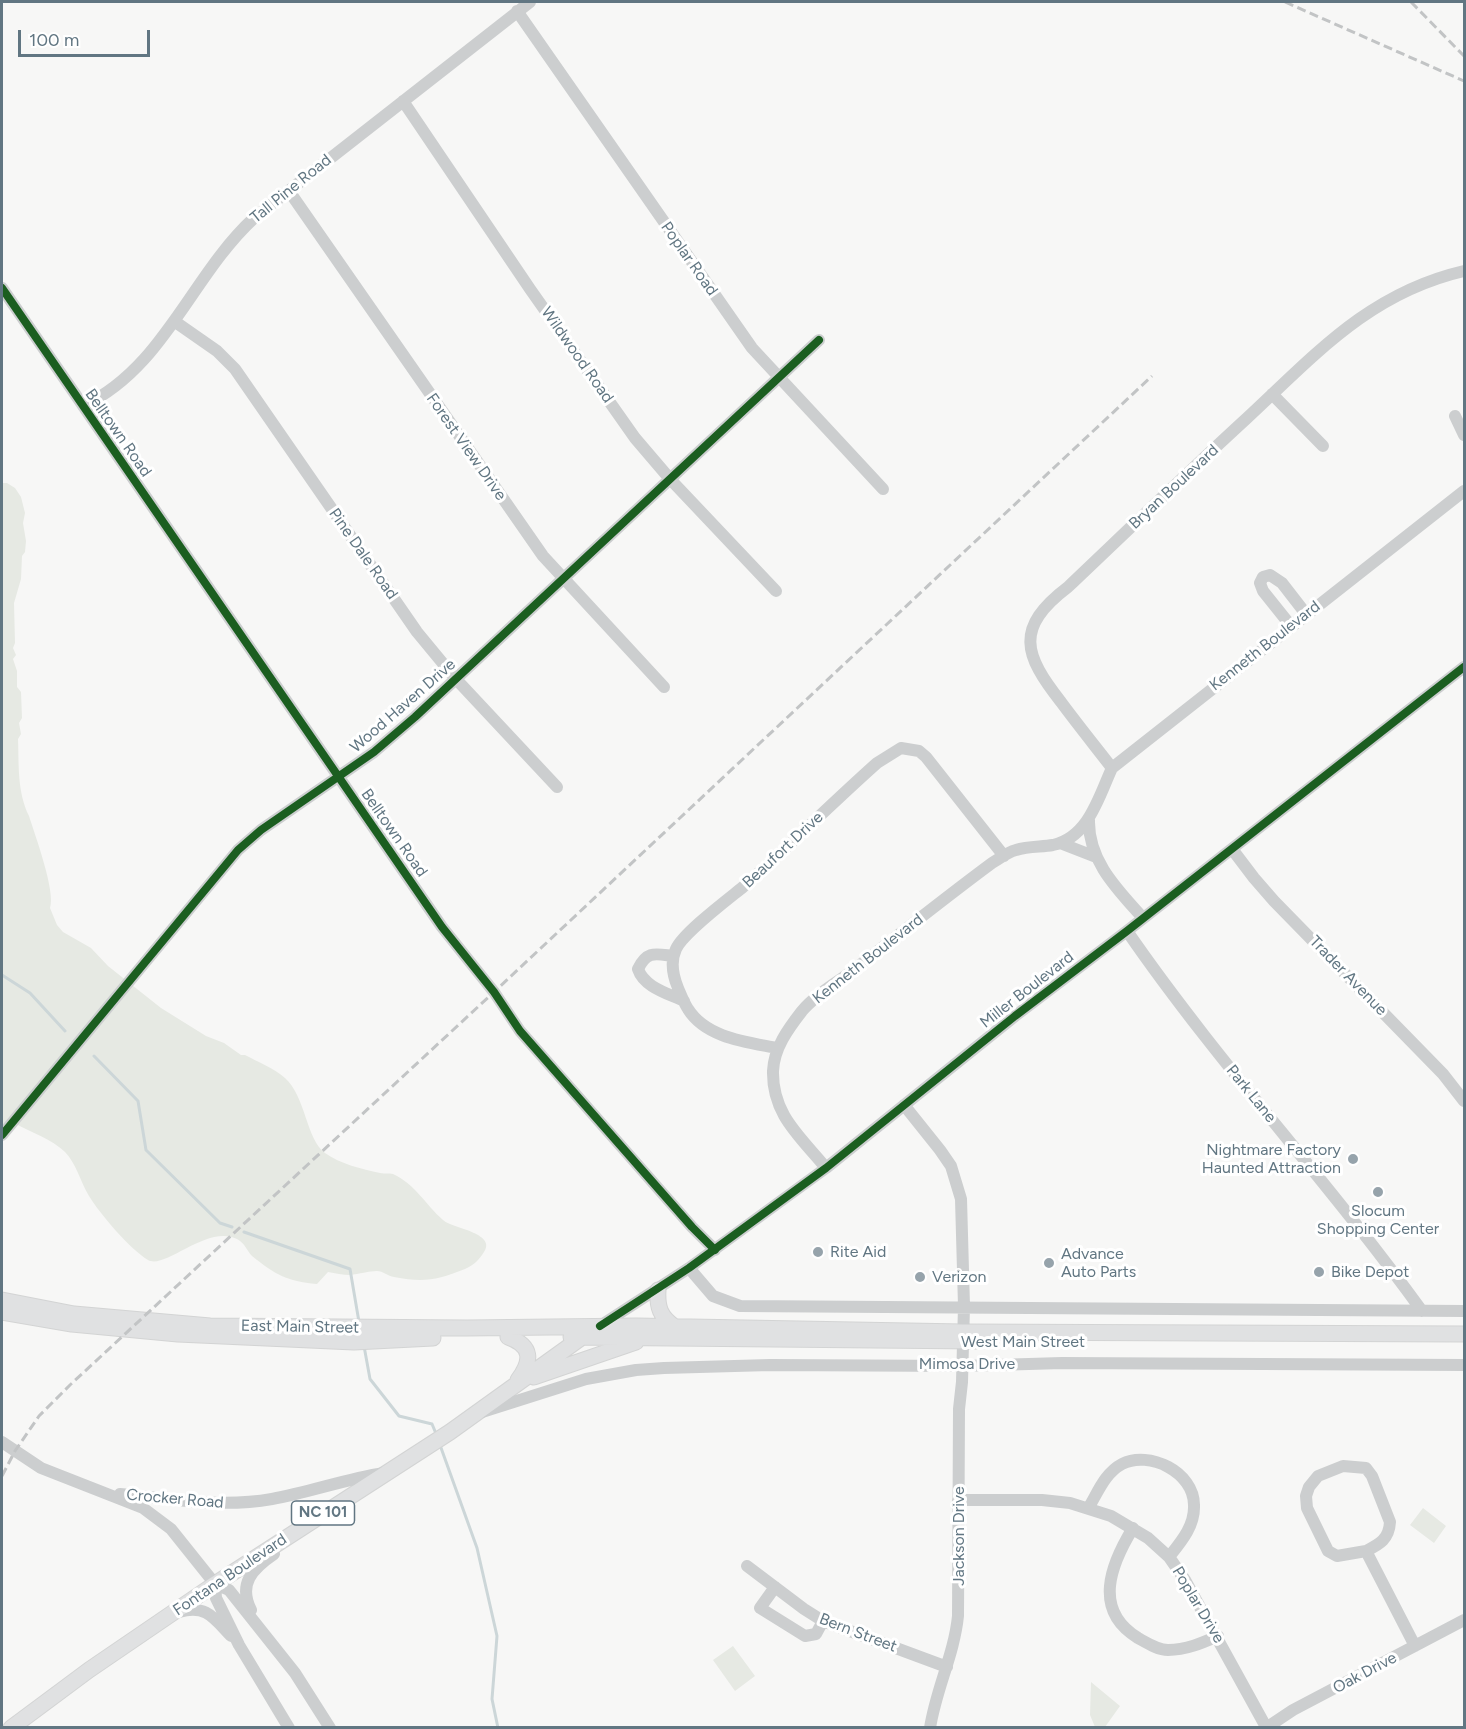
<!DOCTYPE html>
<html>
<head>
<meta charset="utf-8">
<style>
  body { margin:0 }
  #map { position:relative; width:1466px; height:1729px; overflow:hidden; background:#f7f7f6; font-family:Figtree,sans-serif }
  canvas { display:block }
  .frame { position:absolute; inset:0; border:3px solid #617682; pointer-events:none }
  .scale { position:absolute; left:18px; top:30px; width:132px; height:27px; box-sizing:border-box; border:3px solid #617682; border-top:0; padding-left:8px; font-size:18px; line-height:21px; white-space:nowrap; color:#617682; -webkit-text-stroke:4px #fff; paint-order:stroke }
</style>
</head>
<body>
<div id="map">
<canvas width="1466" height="1729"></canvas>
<div class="frame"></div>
<div class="scale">100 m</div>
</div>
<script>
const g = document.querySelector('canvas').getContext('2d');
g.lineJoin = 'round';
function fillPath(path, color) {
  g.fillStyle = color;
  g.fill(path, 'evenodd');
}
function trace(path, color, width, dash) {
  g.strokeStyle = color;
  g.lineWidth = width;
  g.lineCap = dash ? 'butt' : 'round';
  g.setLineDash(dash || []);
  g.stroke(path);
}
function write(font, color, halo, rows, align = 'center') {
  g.font = font + ' Figtree,sans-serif';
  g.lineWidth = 6;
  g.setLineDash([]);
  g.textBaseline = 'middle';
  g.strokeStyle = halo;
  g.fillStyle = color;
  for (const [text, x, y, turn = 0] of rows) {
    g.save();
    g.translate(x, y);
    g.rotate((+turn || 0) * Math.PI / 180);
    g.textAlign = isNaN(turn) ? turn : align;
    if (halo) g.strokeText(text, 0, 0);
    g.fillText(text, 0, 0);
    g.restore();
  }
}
fillPath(new Path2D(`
  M 2,483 L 7,483 L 15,488 L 21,497 L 25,513 L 23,523 L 26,541 L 25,552 L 22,556 L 21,579 L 14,603 L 15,643 L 13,648 L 16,655 L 13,659 L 17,671 L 17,687 L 21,692 L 22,718 L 19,723 L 21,734 L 18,739 C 19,764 17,792 29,816 C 35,835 56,892 50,908 L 57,925 L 63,932 L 91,948 L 108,966 L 161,1008 L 206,1036 L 224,1043 L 241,1055 L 245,1055 C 258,1062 274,1068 285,1078 C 306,1097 306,1139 325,1153 C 340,1164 362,1169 380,1173 C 385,1174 389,1173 393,1174 C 415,1184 426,1205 443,1220 C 453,1229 501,1233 482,1255 C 477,1262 472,1266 465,1269 C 437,1280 424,1283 394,1277 C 388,1276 383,1271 377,1271 C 369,1271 359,1274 350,1275 C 343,1275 335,1273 328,1272 L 317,1284 C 286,1281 276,1275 252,1256 C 247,1251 245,1243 237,1239 C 207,1224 165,1270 148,1260 C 130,1249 100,1214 89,1196 C 81,1183 76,1163 65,1152 C 52,1139 30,1132 14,1123 L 2,1128 Z
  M 1423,1508 L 1446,1526 L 1434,1543 L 1410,1525 Z
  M 733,1646 L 755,1676 L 735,1691 L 713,1660 Z
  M 1091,1682 L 1120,1706 L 1105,1727 L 1095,1727 L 1090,1715 Z`), '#e6e9e3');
trace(new Path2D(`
  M 2,975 L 30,993 L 65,1031
  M 94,1056 L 138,1101 L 146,1150 L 220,1223 L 232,1227
  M 244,1232 L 350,1269 L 359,1322
  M 364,1346 L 370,1379 L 399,1416 L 432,1424 L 437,1436
  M 440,1445 L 477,1548 L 497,1636 L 492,1699 L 498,1728`), '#ccd6d8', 3);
const major = new Path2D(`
  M 658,1290 C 657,1307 660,1317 675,1327
  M 2,1300 L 74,1314 L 210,1326 L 467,1328 L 636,1326 L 963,1332 L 1464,1334
  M 2,1312 L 72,1324 L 178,1334 L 354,1342 L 433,1338
  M 508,1337 C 533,1346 532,1361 518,1380
  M 571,1337 L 976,1341
  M 534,1377 L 636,1342
  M 11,1728 L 89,1670 L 215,1584 L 450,1432 L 585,1335`);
trace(major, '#d3d4d4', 17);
trace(new Path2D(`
  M 517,11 L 752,348 L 883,489
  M 403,101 L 530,289 L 635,438 L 670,479 L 776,591
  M 289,191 L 543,556 L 664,687
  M 2,288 L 442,927 L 494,992 L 520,1031 L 692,1227 L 715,1250
  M 174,321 L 217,351 L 235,369 L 417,632 L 455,678 L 557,787
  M 1272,394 L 1323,446
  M 83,406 C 164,368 191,276 254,218 L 530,2
  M 1455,416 L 1464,435
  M 1291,626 L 1263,591 L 1260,583 L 1263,577 L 1270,575 L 1282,583 L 1306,614
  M 1112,768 C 1095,746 1078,725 1061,702 C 1024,655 1014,628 1068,587 C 1127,531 1186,474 1246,419 C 1315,355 1369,293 1464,271
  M 1089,820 C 1088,861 1118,890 1143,918
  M 1060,843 L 1096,857
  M 1232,849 L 1254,878 L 1274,901 L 1443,1074 L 1464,1101
  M 1127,931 C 1218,1063 1328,1181 1422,1311
  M 673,956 C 656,954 647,950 638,969 C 644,987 667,993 684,1001
  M 777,1048 C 747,1042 706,1038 688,1009 C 684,1003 681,995 678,988 C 673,976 670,962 676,949 C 683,933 727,900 743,887 C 788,847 831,804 877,763 L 901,748 L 919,751 L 926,757 L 1004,856
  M 904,1105 L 940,1150 L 951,1166 L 961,1199 L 964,1306 L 962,1382 L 959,1409 L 958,1616 C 954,1655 936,1689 930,1728
  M 2,1135 L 238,850 L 261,830 L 374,752 L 415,717 L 819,340
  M 826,1168 C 801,1137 772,1115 773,1071 C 774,1048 788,1029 802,1011 C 816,994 838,982 855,969 C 901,933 946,897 992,863 C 1000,858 1008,852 1016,850 C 1028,846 1041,847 1053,845 C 1089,837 1099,796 1112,768 L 1464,491
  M 689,1268 L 713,1296 L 740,1306 L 1464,1311
  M 600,1326 L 689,1268 L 826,1168 L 1015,1016 L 1127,931 L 1464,667
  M 482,1412 L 586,1379 L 636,1370 L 664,1368 L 770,1365 L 962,1366 L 1062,1363 L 1464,1365
  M 2,1442 L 41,1468 L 143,1508 L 171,1529 L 215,1584 L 229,1590 L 295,1673 L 330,1728
  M 120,1494 C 171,1499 221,1508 272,1499 C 310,1492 346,1479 384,1473
  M 958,1500 L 1042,1500 L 1070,1503 L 1111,1516 L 1148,1538 L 1169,1557 L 1185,1580 L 1266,1727
  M 1089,1507 C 1098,1492 1105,1473 1122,1464 C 1149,1450 1194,1472 1194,1505 C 1195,1526 1181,1542 1169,1557
  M 1133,1528 C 1111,1564 1092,1610 1138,1638 C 1147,1643 1158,1650 1168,1650 C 1186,1650 1202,1643 1218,1636
  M 1366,1551 L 1337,1556 L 1328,1551 L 1307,1508 L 1306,1496 L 1309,1487 L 1318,1476 L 1343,1466 L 1366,1468 L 1372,1476 L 1390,1522 C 1389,1539 1380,1544 1366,1551 L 1415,1646
  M 747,1566 L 804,1609 L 823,1621 L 947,1667
  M 215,1584 L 216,1598 L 239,1645 L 289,1728
  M 775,1587 L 760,1608 L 805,1636 L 816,1634 L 823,1621
  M 251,1610 C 238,1584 252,1569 274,1554
  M 179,1612 C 206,1604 214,1618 231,1636
  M 1266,1728 L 1293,1710 L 1464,1620`), '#cccecf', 12);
trace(major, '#e0e1e2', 15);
trace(new Path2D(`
  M 1285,2 L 1464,81
  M 1411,2 L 1464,56
  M 2,1476 L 15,1451 L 39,1416 L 70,1385 L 494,992 L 1152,376`), '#c2c4c5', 3, [9, 4.5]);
trace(new Path2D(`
  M 2,288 L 442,927 L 494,992 L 520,1031 L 692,1227 L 715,1250
  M 2,1135 L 238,850 L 261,830 L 374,752 L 415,717 L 819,340
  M 600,1326 L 689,1268 L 826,1168 L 1015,1016 L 1127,931 L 1464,667`), '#1b5e20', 8);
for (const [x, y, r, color] of [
  [1353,1159,6,"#96a3ab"],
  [1378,1192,6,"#96a3ab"],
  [818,1252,6,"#96a3ab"],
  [1049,1263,6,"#96a3ab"],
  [1319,1272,6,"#96a3ab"],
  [920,1277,6,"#96a3ab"]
]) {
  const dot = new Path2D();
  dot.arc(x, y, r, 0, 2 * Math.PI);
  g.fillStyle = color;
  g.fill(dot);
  trace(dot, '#fff', 2);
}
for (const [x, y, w] of [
  [323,1513,63]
]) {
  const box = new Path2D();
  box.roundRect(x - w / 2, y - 12, w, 24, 4.5);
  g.fillStyle = '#fff';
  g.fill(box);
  trace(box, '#617682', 1.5);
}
write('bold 15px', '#617682', null, [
  ["NC 101",323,1513]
]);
write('16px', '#617682', '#fff', [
  ["Tall Pine Road",291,189,-39],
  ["Poplar Road",689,259,55],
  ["Wildwood Road",577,355,55],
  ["Belltown Road",118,433,55],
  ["Forest View Drive",466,447,55],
  ["Bryan Boulevard",1174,487,-43],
  ["Pine Dale Road",363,554,55],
  ["Kenneth Boulevard",1265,646,-38],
  ["Wood Haven Drive",403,706,-41],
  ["Belltown Road",394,833,55],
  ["Beaufort Drive",783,850,-43],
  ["Kenneth Boulevard",868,959,-38],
  ["Trader Avenue",1348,976,46],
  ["Miller Boulevard",1027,990,-38],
  ["Park Lane",1251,1094,51],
  ["East Main Street",300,1327,1],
  ["West Main Street",1023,1342],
  ["Mimosa Drive",967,1364],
  ["Crocker Road",175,1499,5],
  ["Jackson Drive",959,1536,-90],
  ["Fontana Boulevard",230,1575,-34],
  ["Poplar Drive",1198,1605,59],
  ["Bern Street",858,1633,21],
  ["Oak Drive",1365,1673,-28]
]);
write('16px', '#617682', '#fff', [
  ["Nightmare Factory",1341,1150,"right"],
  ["Haunted Attraction",1341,1168,"right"],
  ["Slocum",1378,1211,"center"],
  ["Shopping Center",1378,1229,"center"],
  ["Rite Aid",830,1252],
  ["Advance",1061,1254],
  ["Auto Parts",1061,1272],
  ["Bike Depot",1331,1272],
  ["Verizon",932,1277]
], 'left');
</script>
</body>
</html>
